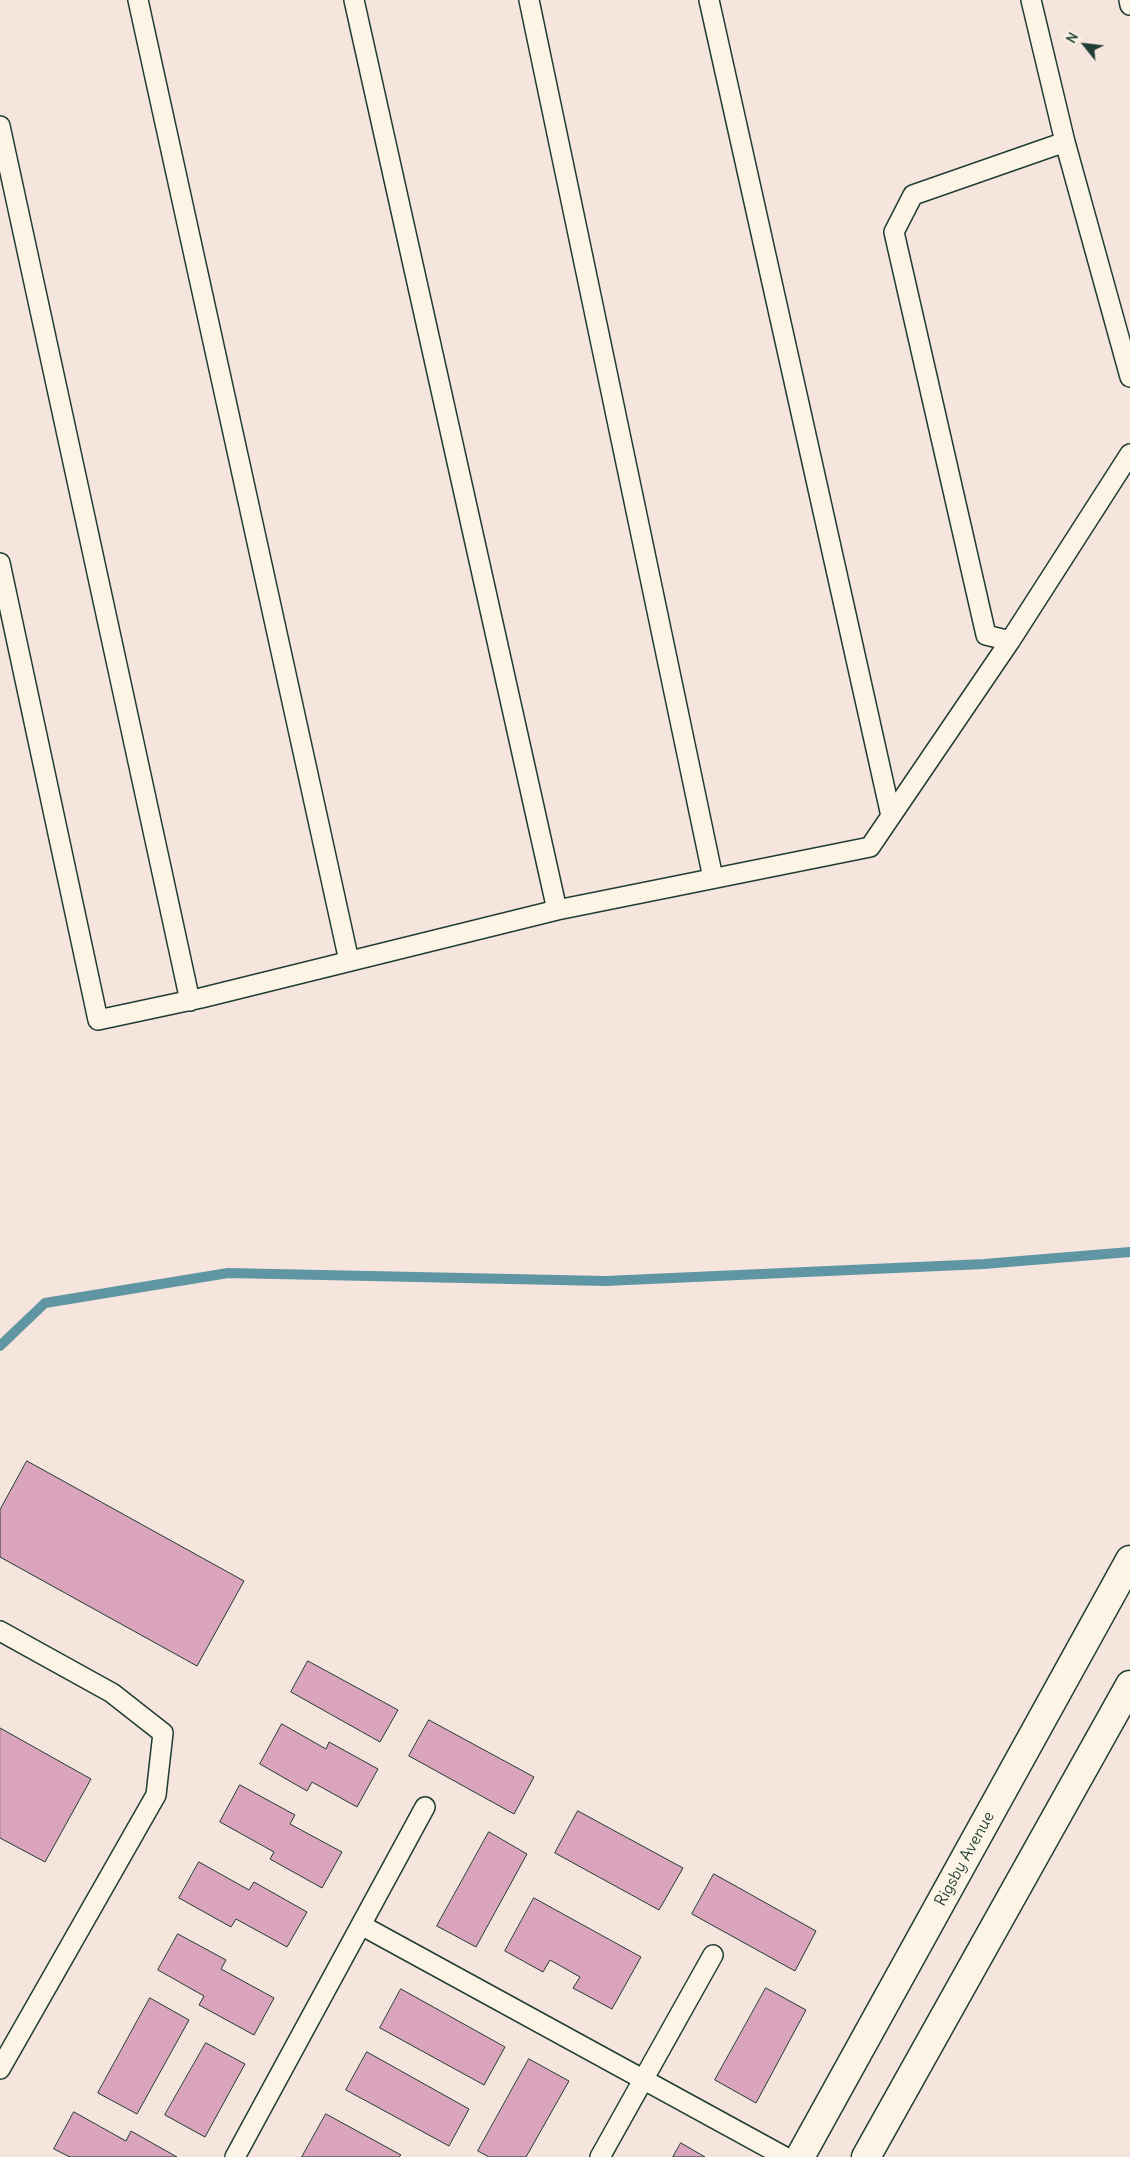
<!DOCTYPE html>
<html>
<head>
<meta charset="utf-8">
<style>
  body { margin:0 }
  #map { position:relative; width:1130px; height:2157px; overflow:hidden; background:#f5e5dd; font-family:Delius,sans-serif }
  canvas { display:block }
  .north { position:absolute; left:1060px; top:20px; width:50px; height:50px; -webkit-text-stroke:4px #fcf5e5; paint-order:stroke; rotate:299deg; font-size:14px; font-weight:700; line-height:20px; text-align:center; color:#1f3d34 }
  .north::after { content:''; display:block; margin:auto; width:18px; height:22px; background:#1f3d34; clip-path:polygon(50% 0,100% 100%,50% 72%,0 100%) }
</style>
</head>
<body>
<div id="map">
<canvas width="1130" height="2157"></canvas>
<div class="north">N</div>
</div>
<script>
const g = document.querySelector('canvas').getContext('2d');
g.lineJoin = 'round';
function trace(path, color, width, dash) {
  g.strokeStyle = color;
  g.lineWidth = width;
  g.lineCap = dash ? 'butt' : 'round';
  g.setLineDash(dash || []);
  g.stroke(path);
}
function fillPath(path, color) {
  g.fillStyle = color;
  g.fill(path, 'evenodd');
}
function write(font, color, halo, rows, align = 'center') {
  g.font = font + ' Delius,sans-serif';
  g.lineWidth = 4.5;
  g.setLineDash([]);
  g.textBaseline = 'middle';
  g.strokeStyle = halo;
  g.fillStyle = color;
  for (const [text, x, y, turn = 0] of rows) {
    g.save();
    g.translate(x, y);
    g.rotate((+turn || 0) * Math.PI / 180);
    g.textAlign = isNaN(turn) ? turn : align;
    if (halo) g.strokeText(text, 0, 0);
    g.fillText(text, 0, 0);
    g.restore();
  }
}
trace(new Path2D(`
  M 0,1346 L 45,1303 L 228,1273 L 605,1281 L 984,1264 L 1130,1252`), '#6096a4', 10);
const building = new Path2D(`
  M 27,1461 L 244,1581 L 197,1666 L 0,1557 L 0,1510 Z
  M 308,1661 L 398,1710 L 380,1742 L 291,1692 Z
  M 429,1720 L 534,1777 L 514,1814 L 409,1756 Z
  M 282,1724 L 326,1749 L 329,1742 L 378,1769 L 357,1807 L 312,1782 L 307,1791 L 260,1764 Z
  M 0,1728 L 91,1779 L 45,1862 L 0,1838 Z
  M 240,1785 L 295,1815 L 290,1824 L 342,1852 L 322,1888 L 270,1859 L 274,1852 L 220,1822 Z
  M 578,1811 L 683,1868 L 659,1910 L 555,1853 Z
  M 489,1832 L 527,1854 L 476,1947 L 437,1926 Z
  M 199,1862 L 249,1890 L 254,1882 L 307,1912 L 287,1947 L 236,1919 L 231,1927 L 179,1898 Z
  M 714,1874 L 816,1931 L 795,1971 L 692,1914 Z
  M 534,1898 L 641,1957 L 612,2009 L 573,1988 L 580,1977 L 550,1960 L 543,1972 L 505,1951 Z
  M 178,1934 L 226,1960 L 221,1969 L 274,1998 L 254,2035 L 199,2005 L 204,1996 L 158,1970 Z
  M 766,1988 L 806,2010 L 756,2103 L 715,2080 Z
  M 401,1989 L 505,2047 L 484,2085 L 380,2028 Z
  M 150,1998 L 189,2020 L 137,2114 L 98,2093 Z
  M 206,2043 L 245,2064 L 205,2137 L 165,2115 Z
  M 367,2052 L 469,2109 L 449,2146 L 346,2090 Z
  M 529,2059 L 569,2081 L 526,2157 L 489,2157 L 478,2151 Z
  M 74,2112 L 126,2141 L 131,2131 L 177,2157 L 70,2157 L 54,2149 Z
  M 326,2114 L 401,2155 L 399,2157 L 302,2157 Z
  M 681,2143 L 705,2157 L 673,2157 Z`);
fillPath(building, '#daa4bc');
trace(building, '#1f3d34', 1);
const lane = new Path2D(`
  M 138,0 L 349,961
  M 354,0 L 557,910
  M 529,0 L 713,878
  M 709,0 L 891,816
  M 1031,0 L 1065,142 L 1130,377
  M 1129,0 L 1130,5
  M 0,126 L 190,1001
  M 0,563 L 98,1020 L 201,998 L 557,910 L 870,847 L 1010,641 L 1130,454
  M 1010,641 L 986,635 L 894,232 L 913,195 L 1065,142
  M 0,1631 L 112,1693 L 163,1733 L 156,1795 L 0,2069
  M 361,1925 L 785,2157
  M 235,2157 L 425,1807
  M 600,2157 L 713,1955`);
const secondary = new Path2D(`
  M 800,2157 L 1130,1560
  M 866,2157 L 1130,1685`);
trace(lane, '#1f3d34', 22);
trace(secondary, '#1f3d34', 31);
trace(lane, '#fcf5e5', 19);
trace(secondary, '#fcf5e5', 28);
write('16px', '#1f3d34', '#fcf5e5', [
  ["Rigsby Avenue",965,1859,-61]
]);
</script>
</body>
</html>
